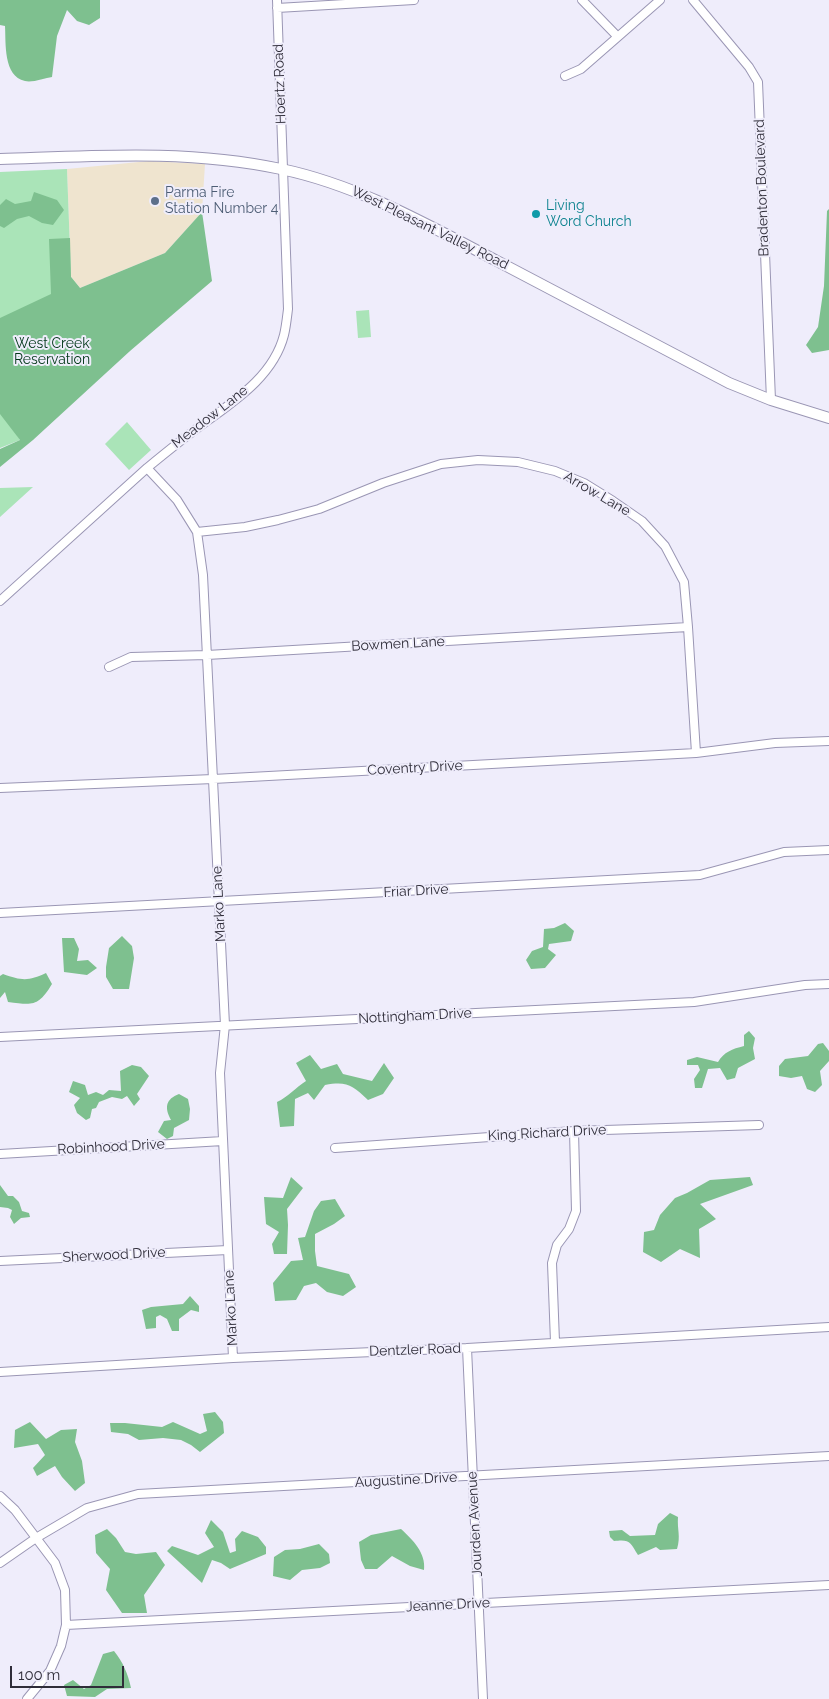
<!DOCTYPE html>
<html>
<head>
<meta charset="utf-8">
<style>
  body { margin:0 }
  #map { position:relative; width:829px; height:1699px; overflow:hidden; background:#efedfb; font-family:Raleway,sans-serif }
  canvas { display:block }
  .scale { position:absolute; left:10px; top:1666px; width:114px; height:22px; box-sizing:border-box; border:2px solid #2f2d39; border-top:0; padding-left:6px; font-size:15px; line-height:18px; white-space:nowrap; color:#2f2d39; -webkit-text-stroke:4px #efedfb; paint-order:stroke }
</style>
</head>
<body>
<div id="map">
<canvas width="829" height="1699"></canvas>
<div class="scale">100 m</div>
</div>
<script>
const g = document.querySelector('canvas').getContext('2d');
g.lineJoin = 'round';
function fillPath(path, color) {
  g.fillStyle = color;
  g.fill(path, 'evenodd');
}
function trace(path, color, width, dash) {
  g.strokeStyle = color;
  g.lineWidth = width;
  g.lineCap = dash ? 'butt' : 'round';
  g.setLineDash(dash || []);
  g.stroke(path);
}
function write(font, color, halo, rows, align = 'center') {
  g.font = font + ' Raleway,sans-serif';
  g.lineWidth = 4;
  g.setLineDash([]);
  g.textBaseline = 'middle';
  g.strokeStyle = halo;
  g.fillStyle = color;
  for (const [text, x, y, turn = 0] of rows) {
    g.save();
    g.translate(x, y);
    g.rotate((+turn || 0) * Math.PI / 180);
    g.textAlign = isNaN(turn) ? turn : align;
    if (halo) g.strokeText(text, 0, 0);
    g.fillText(text, 0, 0);
    g.restore();
  }
}
fillPath(new Path2D(`
  M 149,161 L 205,164 L 202,212 L 165,253 L 80,288 L 71,277 L 67,169 Z`), '#efe4cf');
fillPath(new Path2D(`
  M 67,169 L 71,277 L 130,351 L 0,398 L 0,172 Z
  M 369,310 L 371,337 L 358,338 L 356,311 Z
  M 0,407 L 20,440 L 0,448 Z
  M 127,422 L 151,450 L 129,470 L 105,444 Z
  M 33,487 L 0,517 L 0,488 Z`), '#aae4b8');
fillPath(new Path2D(`
  M 0,0 L 100,0 L 100,18 L 89,25 L 77,21 L 67,10 L 57,36 L 52,77 C 45,78 32,83 25,81 C 3,76 6,43 5,26 L 0,25 Z
  M 34,192 L 57,200 L 64,210 L 53,225 L 42,223 L 29,216 L 17,219 L 4,228 L 0,226 L 0,205 L 6,199 L 15,204 L 31,201 Z
  M 829,209 L 829,350 L 812,353 L 806,345 L 818,327 L 824,286 L 827,211 Z
  M 202,212 L 212,281 L 130,351 L 33,440 L 0,467 L 0,449 L 20,440 L 0,414 L 0,318 L 51,294 L 49,239 L 70,238 L 71,277 L 80,288 L 165,253 Z
  M 565,923 L 574,931 L 571,941 L 549,944 L 548,949 L 556,955 L 545,968 L 531,969 L 526,960 L 532,951 L 543,947 L 544,929 L 554,928 Z
  M 122,936 L 132,946 L 134,958 L 129,989 L 113,989 L 106,977 L 106,967 L 109,948 Z
  M 62,938 L 74,938 L 79,949 L 77,961 L 88,960 L 97,968 L 87,975 L 64,972 Z
  M 46,973 L 52,984 C 38,1007 33,1005 8,1002 L 5,992 L 0,998 L 0,976 L 3,974 C 22,981 29,981 46,973 Z
  M 749,1031 L 755,1038 L 753,1048 L 755,1059 L 738,1068 L 735,1078 L 727,1080 L 720,1068 L 708,1069 L 702,1088 L 695,1088 L 694,1079 L 700,1070 L 698,1065 L 687,1065 L 687,1060 L 697,1057 L 718,1062 C 724,1052 732,1049 744,1046 L 744,1035 Z
  M 823,1043 L 829,1051 L 829,1061 L 820,1071 L 822,1085 L 815,1092 L 807,1089 L 802,1076 L 791,1078 L 779,1076 L 779,1066 L 785,1059 L 808,1056 L 818,1044 Z
  M 310,1055 L 321,1069 L 337,1064 L 343,1074 L 372,1081 L 384,1063 L 394,1078 L 383,1094 L 368,1100 C 352,1085 347,1081 325,1085 L 314,1100 L 308,1093 L 295,1099 L 294,1126 L 280,1127 L 277,1102 C 288,1097 295,1088 306,1081 L 296,1063 Z
  M 132,1065 L 141,1067 L 149,1076 L 137,1094 L 140,1099 L 134,1106 L 127,1096 L 122,1099 L 112,1097 L 99,1102 L 96,1108 L 92,1109 L 90,1118 L 86,1120 L 77,1113 L 74,1105 L 80,1098 L 69,1092 L 73,1081 L 85,1085 L 88,1095 L 96,1092 L 103,1095 L 109,1090 L 121,1091 L 120,1071 Z
  M 179,1094 L 188,1099 L 190,1109 L 189,1120 L 174,1128 L 173,1136 L 167,1139 L 158,1132 L 164,1121 L 171,1120 C 164,1107 166,1099 179,1094 Z
  M 291,1177 L 303,1188 L 287,1209 L 288,1225 L 287,1254 L 274,1254 L 272,1244 L 279,1232 L 266,1224 L 264,1197 L 283,1198 Z
  M 750,1177 L 753,1185 L 700,1204 L 716,1219 L 699,1229 L 700,1258 L 680,1249 L 661,1262 L 643,1252 L 644,1232 L 654,1230 L 660,1215 L 675,1198 L 687,1193 L 710,1180 Z
  M 0,1185 L 8,1196 L 13,1196 L 19,1202 L 22,1211 L 29,1213 L 30,1217 L 21,1218 L 14,1224 L 10,1217 L 12,1210 L 8,1208 L 0,1207 Z
  M 335,1199 L 345,1216 L 334,1224 L 315,1234 L 315,1251 L 317,1266 L 349,1274 L 356,1287 L 343,1296 L 327,1292 L 316,1283 L 304,1286 L 296,1300 L 275,1301 L 273,1283 L 291,1261 L 303,1260 L 298,1238 L 305,1237 L 314,1211 L 321,1201 Z
  M 190,1296 L 199,1306 L 199,1312 L 191,1310 L 179,1319 L 179,1331 L 172,1331 L 167,1319 L 160,1315 L 156,1317 L 156,1328 L 146,1329 L 142,1310 L 151,1307 L 183,1304 Z
  M 215,1412 L 223,1422 L 224,1433 L 200,1452 L 191,1445 L 181,1440 L 163,1438 L 139,1440 L 128,1434 L 111,1432 L 110,1423 L 125,1423 L 162,1427 L 173,1422 L 200,1434 L 207,1431 L 203,1414 Z
  M 30,1422 L 46,1439 L 61,1430 L 77,1429 L 75,1442 L 82,1461 L 85,1483 L 75,1491 L 62,1477 L 55,1466 L 37,1476 L 33,1468 L 45,1455 L 38,1444 L 14,1448 L 15,1430 Z
  M 670,1513 L 678,1517 C 677,1530 681,1536 677,1549 L 660,1550 L 656,1547 L 638,1555 C 630,1542 630,1539 614,1541 L 610,1537 L 609,1531 L 622,1530 L 630,1536 L 655,1535 L 658,1524 Z
  M 211,1520 L 223,1532 L 230,1553 L 236,1551 L 235,1539 L 242,1531 L 258,1537 L 266,1547 L 266,1554 L 230,1569 L 221,1563 L 212,1560 L 202,1583 L 167,1551 L 172,1546 L 198,1555 L 214,1547 L 205,1533 Z
  M 107,1529 L 116,1538 L 125,1552 L 136,1554 L 156,1552 L 165,1565 L 144,1595 L 147,1613 L 122,1613 L 106,1590 L 110,1569 L 96,1553 L 95,1535 Z
  M 401,1529 C 413,1540 426,1553 424,1570 L 410,1566 L 392,1556 L 377,1569 L 365,1569 L 361,1560 L 359,1542 L 371,1535 Z
  M 319,1544 L 329,1554 L 330,1563 L 320,1568 L 302,1570 L 290,1580 L 273,1576 L 274,1557 L 285,1550 L 300,1549 Z
  M 114,1651 C 123,1662 128,1674 131,1688 L 107,1689 L 95,1697 L 67,1696 L 64,1685 L 73,1680 L 84,1689 L 91,1685 L 103,1654 Z`), '#7ec08f');
const street = new Path2D(`
  M 582,0 L 617,36
  M 693,0 L 749,67 L 758,82 L 771,400
  M 277,8 L 414,0
  M 565,76 L 581,69 L 660,0
  M 147,468 L 177,500 L 197,532 L 203,575 L 225,1025 L 220,1073 L 233,1358
  M 197,532 L 245,527 L 278,520 L 319,509 L 383,483 L 441,464 L 478,460 L 518,462 L 555,471 L 584,483 L 613,501 L 642,521 L 665,546 L 684,582 L 688,627 L 696,753
  M 0,601 L 147,468 C 164,454 181,440 199,427 C 231,403 273,378 284,335 C 286,327 287,317 288,309 L 277,0
  M 109,667 L 131,657 L 207,655 L 688,627
  M 0,788 L 213,779 L 696,753 L 775,743 L 829,741
  M 0,913 L 700,875 L 784,852 L 829,850
  M 0,1037 L 694,1002 L 805,985 L 829,984
  M 335,1148 L 574,1131 L 759,1125
  M 0,1154 L 223,1141
  M 0,1261 L 228,1250
  M 555,1342 L 552,1263 L 557,1245 L 569,1229 L 576,1211 L 574,1131
  M 467,1348 L 483,1699
  M 0,1372 L 233,1358 L 467,1348 L 829,1327
  M 0,1496 L 15,1510 L 55,1563 L 65,1590 L 66,1625 L 61,1646 L 50,1671 L 27,1699
  M 0,1563 L 36,1538 L 87,1508 L 138,1494 L 829,1456
  M 66,1625 L 829,1585`);
const secondary = new Path2D(`
  M 0,159 C 94,156 188,149 281,169 C 358,185 428,225 497,261 C 574,302 652,342 729,383 L 771,400 L 829,418`);
trace(street, '#9a96b4', 10);
trace(secondary, '#9a96b4', 12);
trace(street, '#fff', 8);
trace(secondary, '#fff', 10);
for (const [x, y, r, color] of [
  [155,201,5,"#5c6f8a"],
  [536,214,5,"#0f9aa8"]
]) {
  const dot = new Path2D();
  dot.arc(x, y, r, 0, 2 * Math.PI);
  g.fillStyle = color;
  g.fill(dot);
  trace(dot, '#efedfb', 2);
}
write('14px', '#2f2d39', '#efedfb', [
  ["Hoertz Road",280,84,-92],
  ["Bradenton Boulevard",762,188,-92],
  ["West Pleasant Valley Road",430,228,26],
  ["Meadow Lane",210,417,-38],
  ["Arrow Lane",597,494,30],
  ["Bowmen Lane",398,644,-3],
  ["Coventry Drive",415,768,-3],
  ["Friar Drive",416,891,-3],
  ["Marko Lane",219,904,-93],
  ["Nottingham Drive",415,1016,-3],
  ["King Richard Drive",547,1133,-3],
  ["Robinhood Drive",111,1147,-3],
  ["Sherwood Drive",114,1255,-3],
  ["Marko Lane",231,1308,-93],
  ["Dentzler Road",415,1350,-2],
  ["Augustine Drive",406,1480,-3],
  ["Jourden Avenue",475,1524,-93],
  ["Jeanne Drive",448,1605,-3]
]);
write('14px', '#4e5e75', '#efedfb', [
  ["Parma Fire",165,193],
  ["Station Number 4",165,209]
], 'left');
write('14px', '#0d838f', '#efedfb', [
  ["Living",546,206],
  ["Word Church",546,222]
], 'left');
write('14px', '#013617', '#efedfb', [
  ["West Creek",52,344],
  ["Reservation",52,360]
]);
</script>
</body>
</html>
